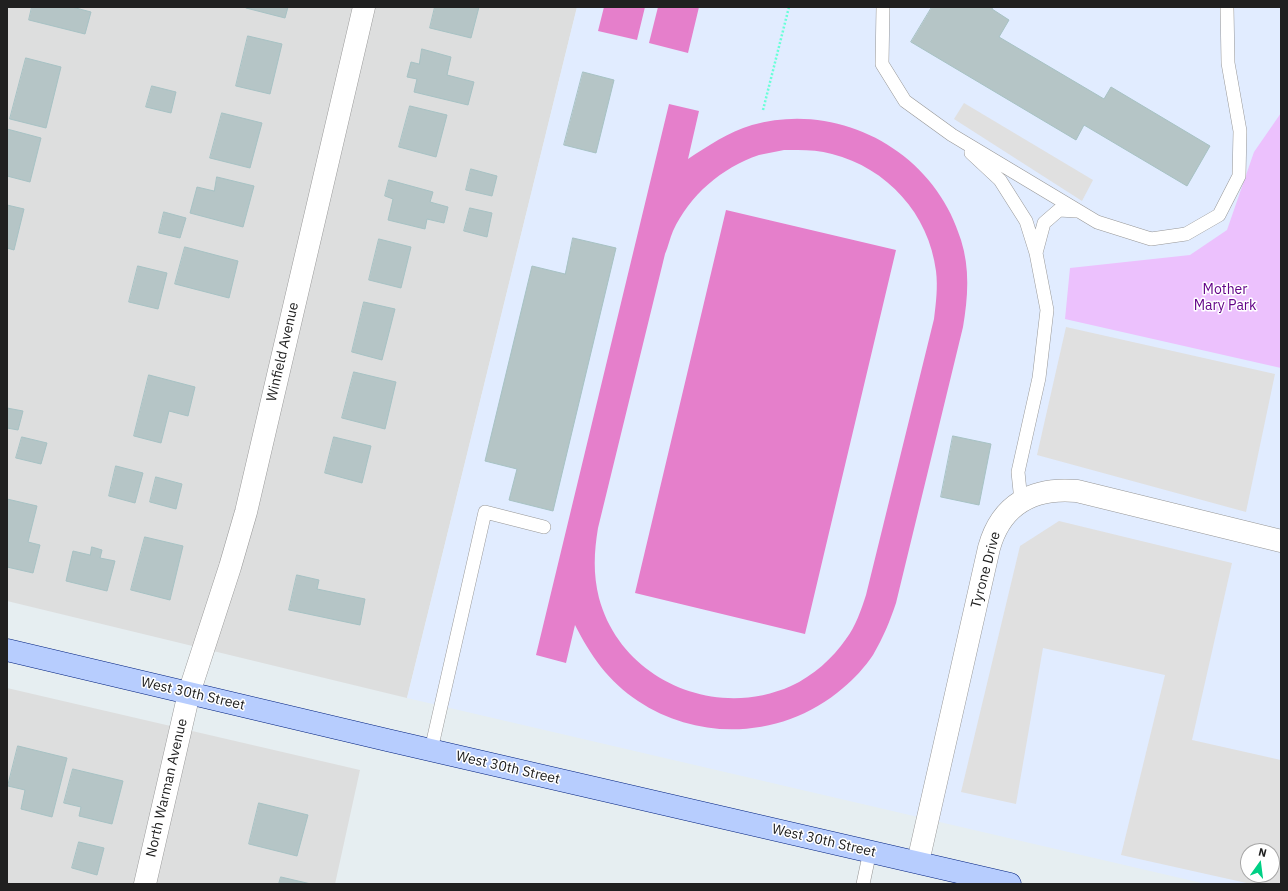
<!DOCTYPE html>
<html>
<head>
<meta charset="utf-8">
<style>
  body { margin:0 }
  #map { position:relative; width:1288px; height:891px; overflow:hidden; background:#e6eef1; font-family:"IBM Plex Sans",sans-serif }
  canvas { display:block }
  .frame { position:absolute; inset:0; border:8px solid #202020; pointer-events:none }
  .north { position:absolute; left:1240px; top:843px; width:40px; height:40px; box-sizing:border-box; background:#fff; border:1px solid #a6a6a6; border-radius:50%; rotate:14deg; font-size:11px; font-weight:700; line-height:16px; text-align:center; color:#202020 }
  .north::after { content:''; display:block; margin:auto; width:14px; height:18px; background:#00d085; clip-path:polygon(50% 0,100% 100%,50% 72%,0 100%) }
</style>
</head>
<body>
<div id="map">
<canvas width="1288" height="891"></canvas>
<div class="frame"></div>
<div class="north">N</div>
</div>
<script>
const g = document.querySelector('canvas').getContext('2d');
g.lineJoin = 'round';
function fillPath(path, color) {
  g.fillStyle = color;
  g.fill(path, 'evenodd');
}
function trace(path, color, width, dash) {
  g.strokeStyle = color;
  g.lineWidth = width;
  g.lineCap = dash ? 'butt' : 'round';
  g.setLineDash(dash || []);
  g.stroke(path);
}
function write(font, color, halo, rows, align = 'center') {
  g.font = font + ' "IBM Plex Sans",sans-serif';
  g.lineWidth = 3;
  g.setLineDash([]);
  g.textBaseline = 'middle';
  g.strokeStyle = halo;
  g.fillStyle = color;
  for (const [text, x, y, turn = 0] of rows) {
    g.save();
    g.translate(x, y);
    g.rotate((+turn || 0) * Math.PI / 180);
    g.textAlign = isNaN(turn) ? turn : align;
    if (halo) g.strokeText(text, 0, 0);
    g.fillText(text, 0, 0);
    g.restore();
  }
}
fillPath(new Path2D(`
  M 7,7 L 577,7 L 407,698 L 7,601 Z
  M 7,688 L 360,770 L 335,884 L 7,884 Z`), '#dddede');
fillPath(new Path2D(`
  M 577,7 L 1281,7 L 1281,884 L 1206,884 L 407,698 ZM 1248,851 L 1272,851 L 1272,875 L 1248,875 Z`), '#e1ecff');
fillPath(new Path2D(`
  M 1281,113 L 1281,368 L 1065,319 L 1070,268 L 1190,255 L 1227,230 L 1254,152 Z`), '#ecc1fd');
fillPath(new Path2D(`
  M 604,7 L 645,7 L 637,40 L 598,31 Z
  M 658,7 L 699,7 L 688,53 L 649,43 Z
  M 669,104 L 699,111 L 688,159 C 708,146 728,132 752,125 C 840,100 935,152 961,240 C 970,269 968,297 963,327 L 896,603 C 890,621 883,638 873,655 C 865,667 854,679 843,688 C 785,738 701,743 638,701 C 609,682 590,655 575,625 L 566,663 L 536,655 ZM 784,150 C 800,150 816,149 832,154 C 887,168 929,214 936,271 C 938,287 936,303 934,319 L 866,595 C 861,610 856,626 846,639 C 833,658 813,676 791,686 C 715,720 621,680 599,598 C 593,574 594,552 598,528 L 665,254 C 668,247 670,238 673,231 C 690,195 721,168 759,155 C 767,153 776,152 784,150 Z
  M 726,210 L 896,250 L 805,634 L 635,593 Z`), '#e57fcb');
fillPath(new Path2D(`
  M 964,103 L 1093,180 L 1082,201 L 954,119 Z
  M 1066,327 L 1275,374 L 1246,512 L 1037,455 Z
  M 1059,521 L 1232,563 L 1192,740 L 1281,760 L 1281,884 L 1251,884 L 1121,855 L 1165,675 L 1043,648 L 1016,804 L 961,792 L 1020,546 ZM 1248,851 L 1272,851 L 1272,875 L 1248,875 Z`), '#e0e0e0');
const building = new Path2D(`
  M 32,7 L 72,7 L 91,12 L 85,34 L 29,20 Z
  M 246,7 L 288,7 L 285,18 L 246,8 Z
  M 435,7 L 479,7 L 471,38 L 430,28 Z
  M 932,7 L 993,7 L 992,9 L 1009,20 L 999,37 L 1104,99 L 1111,87 L 1210,146 L 1187,186 L 1084,125 L 1076,140 L 911,42 Z
  M 248,36 L 282,44 L 270,94 L 236,86 Z
  M 422,49 L 451,57 L 447,75 L 474,82 L 468,105 L 414,92 L 417,79 L 407,77 L 411,62 L 419,64 Z
  M 26,58 L 61,67 L 46,128 L 10,119 Z
  M 583,72 L 614,80 L 596,153 L 564,145 Z
  M 152,86 L 176,92 L 171,113 L 146,107 Z
  M 410,106 L 447,115 L 436,157 L 399,147 Z
  M 222,113 L 262,123 L 250,168 L 210,158 Z
  M 7,129 L 41,138 L 30,182 L 7,176 Z
  M 471,169 L 497,176 L 492,196 L 466,190 Z
  M 217,177 L 254,186 L 243,227 L 190,213 L 197,187 L 214,191 Z
  M 389,180 L 433,192 L 430,202 L 448,207 L 444,223 L 427,219 L 425,229 L 388,220 L 393,199 L 385,196 Z
  M 7,205 L 24,209 L 14,250 L 7,248 Z
  M 470,208 L 492,213 L 487,237 L 464,231 Z
  M 164,212 L 186,218 L 180,238 L 159,233 Z
  M 573,238 L 616,248 L 553,511 L 509,500 L 517,469 L 485,461 L 532,266 L 565,274 Z
  M 379,239 L 411,247 L 401,288 L 369,280 Z
  M 185,247 L 238,261 L 229,298 L 175,284 Z
  M 138,266 L 167,273 L 158,309 L 129,302 Z
  M 364,302 L 395,309 L 382,360 L 352,352 Z
  M 354,372 L 396,382 L 385,429 L 342,418 Z
  M 149,375 L 195,387 L 188,416 L 169,411 L 161,443 L 134,436 Z
  M 7,408 L 23,411 L 18,430 L 7,428 Z
  M 953,436 L 991,444 L 979,505 L 941,497 Z
  M 22,437 L 47,443 L 41,464 L 16,458 Z
  M 334,437 L 371,446 L 362,483 L 325,473 Z
  M 116,466 L 143,473 L 135,503 L 109,496 Z
  M 156,477 L 182,484 L 176,509 L 150,502 Z
  M 7,499 L 37,506 L 28,542 L 40,545 L 33,573 L 7,567 Z
  M 145,537 L 183,546 L 170,600 L 131,590 Z
  M 92,547 L 102,550 L 100,558 L 115,561 L 107,591 L 66,581 L 73,551 L 90,555 Z
  M 297,575 L 319,580 L 317,589 L 365,599 L 360,625 L 289,610 Z
  M 18,746 L 67,758 L 52,817 L 21,809 L 25,790 L 8,786 Z
  M 73,769 L 123,781 L 112,824 L 79,816 L 81,807 L 64,803 Z
  M 259,803 L 308,815 L 297,856 L 249,844 Z
  M 79,842 L 104,848 L 97,875 L 72,868 Z
  M 281,877 L 311,884 L 279,884 Z`);
fillPath(building, '#b5c5c6');
trace(building, '#a7c2c4', 1);
const service = new Path2D(`
  M 883,7 L 882,64 L 905,101 L 952,135 L 1097,222 L 1151,239 L 1186,234 L 1219,215 L 1239,176 L 1240,131 L 1228,63 L 1227,7
  M 971,153 L 1000,180 L 1026,221 L 1036,253 L 1047,310 L 1039,378 L 1018,472 L 1021,501
  M 1036,253 L 1044,223 L 1059,210 L 1076,211
  M 431,750 L 485,512 L 544,527
  M 863,884 L 870,851`);
const minor = new Path2D(`
  M 918,862 L 989,548 C 1001,504 1033,487 1077,491 L 1281,541
  M 145,884 L 189,693 L 230,567 L 246,512 L 364,7`);
const secondary = new Path2D(`
  M 7,650 L 387,740 L 1010,884`);
trace(service, '#979797', 14);
trace(minor, '#979797', 23);
trace(secondary, '#00207e', 23);
trace(new Path2D(`
  M 763,110 L 789,7`), '#69ffd8', 2.5, [2, 2]);
trace(service, '#fff', 13);
trace(minor, '#fff', 22);
trace(secondary, '#b7cdfe', 22);
write('14px', '#630488', '#fff', [
  ["Mother",1225,290],
  ["Mary Park",1225,306]
]);
write('14px', '#202020', '#fff', [
  ["Winfield Avenue",283,352,-77],
  ["Tyrone Drive",986,570,-75],
  ["West 30th Street",193,694,13],
  ["West 30th Street",508,768,13],
  ["North Warman Avenue",167,788,-77],
  ["West 30th Street",824,841,13]
]);
</script>
</body>
</html>
